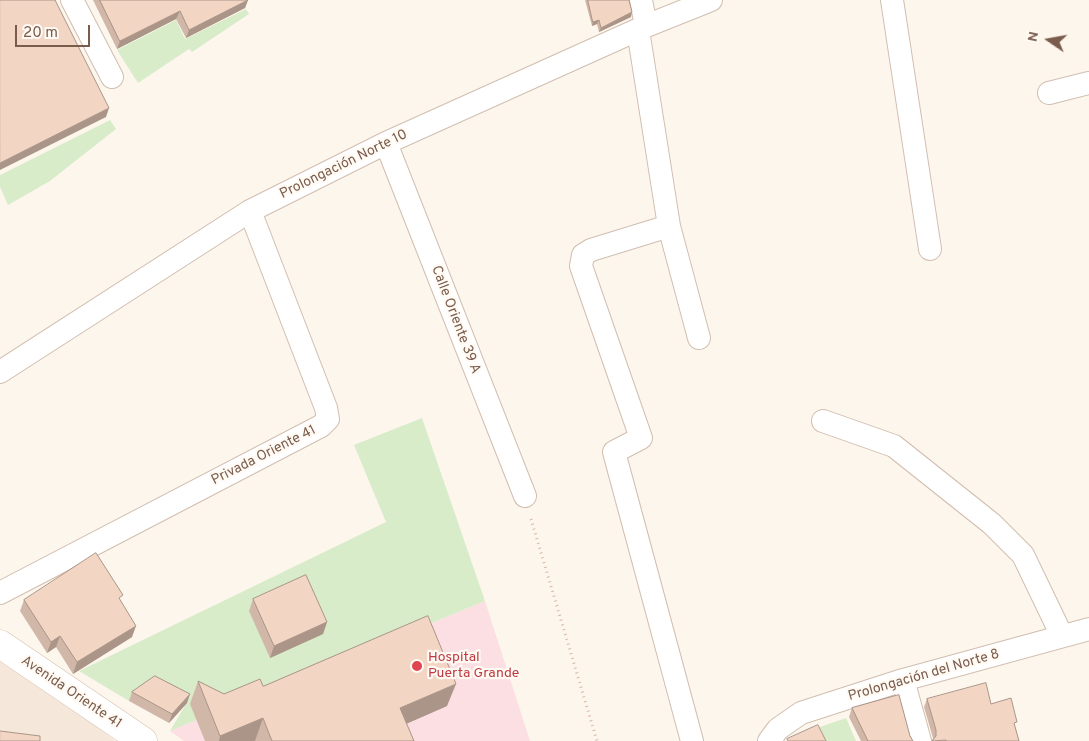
<!DOCTYPE html>
<html>
<head>
<meta charset="utf-8">
<style>
  body { margin:0 }
  #map { position:relative; width:1089px; height:741px; overflow:hidden; background:#fdf6ec; font-family:Overpass,sans-serif }
  canvas { display:block }
  .north { position:absolute; left:1024px; top:15px; width:50px; height:50px; -webkit-text-stroke:4px #fffaf3; paint-order:stroke; rotate:282deg; font-size:14px; font-weight:700; line-height:20px; text-align:center; color:#7a5c4d }
  .north::after { content:''; display:block; margin:auto; width:18px; height:22px; background:#7a5c4d; clip-path:polygon(50% 0,100% 100%,50% 72%,0 100%) }
  .scale { position:absolute; left:15px; top:25px; width:75px; height:22px; box-sizing:border-box; border:2px solid #7a5c4d; border-top:0; padding-left:6px; font-size:15px; line-height:18px; white-space:nowrap; color:#7a5c4d; -webkit-text-stroke:4px #fffaf3; paint-order:stroke }
</style>
</head>
<body>
<div id="map">
<canvas width="1089" height="741"></canvas>
<div class="north">N</div>
<div class="scale">20 m</div>
</div>
<script>
const g = document.querySelector('canvas').getContext('2d');
g.lineJoin = 'round';
function fillPath(path, color) {
  g.fillStyle = color;
  g.fill(path, 'evenodd');
}
function trace(path, color, width, dash) {
  g.strokeStyle = color;
  g.lineWidth = width;
  g.lineCap = dash ? 'butt' : 'round';
  g.setLineDash(dash || []);
  g.stroke(path);
}
function write(font, color, halo, rows, align = 'center') {
  g.font = font + ' Overpass,sans-serif';
  g.lineWidth = 4.5;
  g.setLineDash([]);
  g.textBaseline = 'middle';
  g.strokeStyle = halo;
  g.fillStyle = color;
  for (const [text, x, y, turn = 0] of rows) {
    g.save();
    g.translate(x, y);
    g.rotate((+turn || 0) * Math.PI / 180);
    g.textAlign = isNaN(turn) ? turn : align;
    if (halo) g.strokeText(text, 0, 0);
    g.fillText(text, 0, 0);
    g.restore();
  }
}
fillPath(new Path2D(`
  M 0,652 L 15,661 L 115,741 L 0,741 Z`), '#f5e8da');
fillPath(new Path2D(`
  M 485,601 L 530,741 L 184,741 L 170,731 Z`), '#fbdfe3');
fillPath(new Path2D(`
  M 246,9 L 249,14 L 192,52 L 189,49 L 138,83 L 117,50 L 176,20 L 185,39 Z
  M 110,120 L 116,129 L 50,181 L 8,205 L 0,187 L 0,175 Z
  M 422,418 L 485,601 L 170,731 L 187,702 L 152,685 L 129,701 L 79,671 L 386,522 L 354,445 Z
  M 846,718 L 856,741 L 820,741 L 814,729 Z`), '#d8ecc9');
const street = new Path2D(`
  M 72,0 L 112,77
  M 641,0 L 646,26
  M 892,0 L 930,249
  M 638,30 L 669,226 L 699,338
  M 1049,93 L 1089,83
  M 386,143 L 525,496
  M 669,226 L 591,250 L 583,255 L 581,266 L 641,438 L 614,452 L 692,741
  M 0,372 L 250,211 L 386,143 L 646,26 L 711,0
  M 823,421 L 894,446 L 992,524 L 1023,555 L 1062,636
  M 0,593 L 321,426 L 328,419 L 326,408 L 250,211
  M 903,680 L 920,741
  M 769,741 L 778,729 L 801,713 L 903,680 L 1089,629`);
const secondary = new Path2D(`
  M 0,644 L 143,741`);
trace(street, '#d1beb0', 24);
trace(secondary, '#d6c0b0', 29);
trace(new Path2D(`
  M 531,519 L 597,741`), '#d9b8a5', 3, [1, 4]);
trace(street, '#fff', 22);
trace(secondary, '#fff', 28);
fillPath(new Path2D(`
  M 93,0 L 248,0 L 245,8 L 186,38 L 176,19 L 117,49 Z
  M 585,0 L 629,0 L 631,17 L 599,32 L 597,24 L 592,26 Z
  M 253,599 L 327,622 L 323,634 L 270,658 L 249,611 Z
  M 24,600 L 121,601 L 132,637 L 73,674 L 56,647 L 47,653 L 20,611 Z
  M 198,681 L 224,694 L 263,686 L 447,706 L 406,724 L 414,741 L 205,741 L 190,704 Z
  M 132,692 L 187,703 L 169,723 L 129,701 Z
  M 927,699 L 991,704 L 1015,727 L 1019,741 L 932,741 L 933,738 L 924,707 Z
  M 852,708 L 910,736 L 913,741 L 861,741 L 849,717 Z`), '#d1b7a8');
fillPath(new Path2D(`
  M 248,0 L 245,8 L 186,38 L 189,30 Z
  M 180,11 L 176,19 L 117,49 L 120,41 Z
  M 632,12 L 631,17 L 599,32 L 601,28 Z
  M 599,20 L 597,24 L 592,26 L 593,22 Z
  M 109,108 L 106,117 L 0,170 L 0,163 Z
  M 327,622 L 323,634 L 270,658 L 274,646 Z
  M 136,626 L 132,637 L 73,674 L 77,662 Z
  M 60,636 L 56,647 L 47,653 L 51,642 Z
  M 456,684 L 447,706 L 392,730 L 400,708 Z
  M 190,694 L 187,703 L 169,723 L 172,714 Z
  M 263,718 L 255,741 L 219,741 L 220,736 Z`), '#aa9588');
const building = new Path2D(`
  M 0,0 L 55,0 L 109,108 L 0,163 Z
  M 100,0 L 248,0 L 189,30 L 180,11 L 120,41 Z
  M 588,0 L 629,0 L 632,12 L 601,28 L 599,20 L 593,22 Z
  M 96,553 L 123,595 L 119,598 L 136,626 L 77,662 L 60,636 L 51,642 L 24,600 Z
  M 306,575 L 327,622 L 274,646 L 253,599 Z
  M 428,616 L 456,684 L 400,708 L 414,741 L 272,741 L 263,718 L 220,736 L 198,681 L 224,694 L 260,679 L 263,686 Z
  M 155,676 L 190,694 L 172,714 L 132,692 Z
  M 986,683 L 991,704 L 1011,698 L 1017,722 L 1014,723 L 1019,741 L 946,741 L 946,740 L 932,741 L 936,736 L 936,730 L 927,699 Z
  M 899,695 L 910,736 L 913,741 L 868,741 L 852,708 Z
  M 818,725 L 826,741 L 788,741 L 787,739 Z
  M 0,731 L 40,736 L 40,741 L 0,741 Z`);
fillPath(building, '#f3d5c3');
trace(building, '#aa9588', 1);
for (const [x, y, r, color] of [
  [417,666,6,"#e0444e"]
]) {
  const dot = new Path2D();
  dot.arc(x, y, r, 0, 2 * Math.PI);
  g.fillStyle = color;
  g.fill(dot);
  trace(dot, '#fffaf3', 2);
}
write('14px', '#7a5c4d', '#fffaf3', [
  ["Prolongación Norte 10",344,165,-26],
  ["Calle Oriente 39 A",455,320,69],
  ["Privada Oriente 41",264,456,-27],
  ["Prolongación del Norte 8",924,676,-16],
  ["Avenida Oriente 41",71,693,34]
]);
write('14px', '#be3a42', '#fffaf3', [
  ["Hospital",428,658],
  ["Puerta Grande",428,674]
], 'left');
</script>
</body>
</html>
